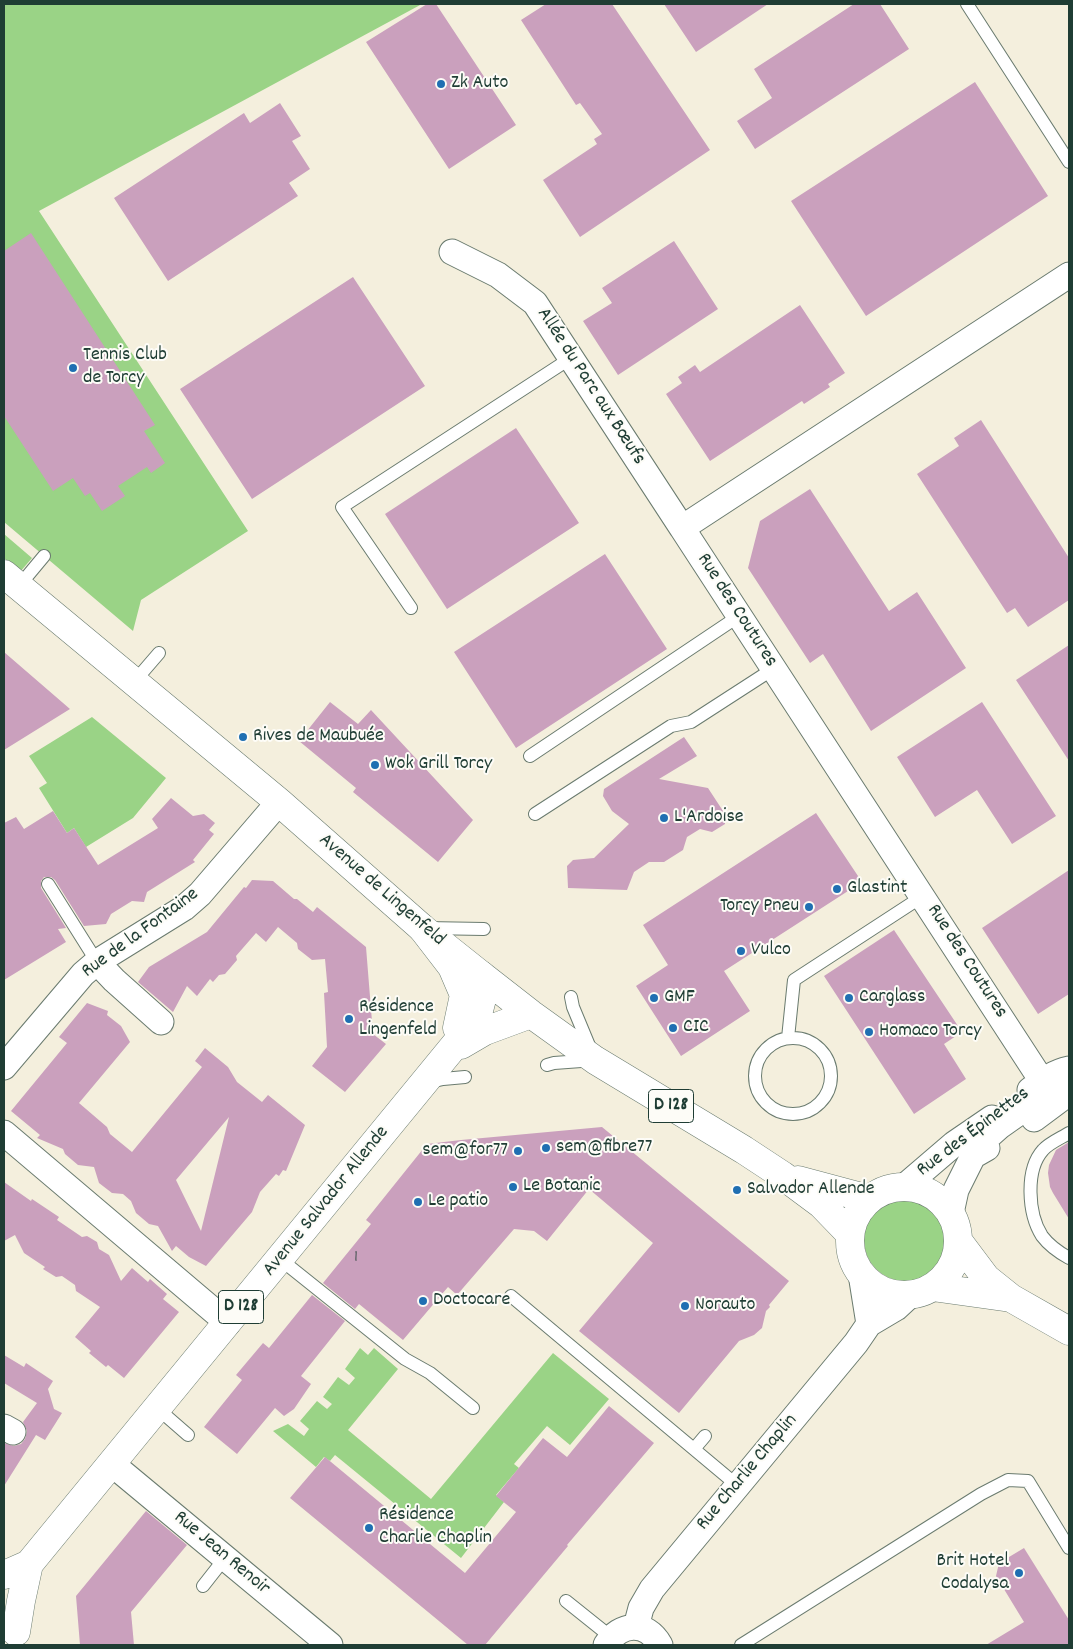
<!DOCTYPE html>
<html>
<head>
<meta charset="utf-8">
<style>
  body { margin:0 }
  #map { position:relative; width:1073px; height:1649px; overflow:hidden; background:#f4efdd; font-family:Dekko,sans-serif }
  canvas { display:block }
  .frame { position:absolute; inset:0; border:5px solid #1f3d34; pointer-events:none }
</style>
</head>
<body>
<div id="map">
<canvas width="1073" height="1649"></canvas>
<div class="frame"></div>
</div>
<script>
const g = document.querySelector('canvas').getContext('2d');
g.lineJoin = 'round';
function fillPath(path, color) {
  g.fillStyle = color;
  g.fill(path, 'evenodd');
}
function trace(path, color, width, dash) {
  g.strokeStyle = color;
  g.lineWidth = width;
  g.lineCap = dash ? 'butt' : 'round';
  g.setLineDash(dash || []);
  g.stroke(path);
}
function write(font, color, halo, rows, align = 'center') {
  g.font = font + ' Dekko,sans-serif';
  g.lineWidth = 4;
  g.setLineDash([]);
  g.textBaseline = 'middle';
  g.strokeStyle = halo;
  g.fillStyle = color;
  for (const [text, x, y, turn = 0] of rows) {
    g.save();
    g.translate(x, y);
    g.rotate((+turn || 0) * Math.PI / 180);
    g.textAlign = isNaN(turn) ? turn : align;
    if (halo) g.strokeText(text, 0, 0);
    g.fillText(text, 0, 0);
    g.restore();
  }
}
fillPath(new Path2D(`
  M 4,4 L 422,4 L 39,211 L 248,531 L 141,600 L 133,631 L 4,522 Z
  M 4,534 L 32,558 L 20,572 L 4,558 Z
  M 92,717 L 166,778 L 133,818 L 86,847 L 74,828 L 67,833 L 39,788 L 47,783 L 29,756 Z
  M864 1240a41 41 0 1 1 82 0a41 41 0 1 1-82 0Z
  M 360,1348 L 368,1355 L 374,1348 L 398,1369 L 348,1430 L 431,1499 L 553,1353 L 609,1399 L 570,1445 L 547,1426 L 514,1464 L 519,1468 L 496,1495 L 504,1502 L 461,1558 L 335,1455 L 330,1461 L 324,1457 L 316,1467 L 273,1431 L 288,1424 L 304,1436 L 309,1429 L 300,1421 L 317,1401 L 327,1409 L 332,1404 L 323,1397 L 338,1377 L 349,1385 L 355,1378 L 345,1369 Z`), '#9ad386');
fillPath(new Path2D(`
  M 427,4 L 436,4 L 516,125 L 449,169 L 366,42 Z
  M 546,4 L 612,4 L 710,150 L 580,237 L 543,180 L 597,144 L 594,139 L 602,134 L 580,103 L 576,105 L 521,20 Z
  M 664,4 L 768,4 L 696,52 Z
  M 854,4 L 880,4 L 909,49 L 755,149 L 737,121 L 772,98 L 754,69 Z
  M 975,82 L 1048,196 L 866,316 L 791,201 Z
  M 280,103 L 301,136 L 292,141 L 310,169 L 289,183 L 298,196 L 168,281 L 114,198 L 244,113 L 250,123 Z
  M 31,233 L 155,425 L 144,431 L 165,463 L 151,473 L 147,467 L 118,486 L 125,496 L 102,511 L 90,493 L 85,496 L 73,478 L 53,491 L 4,416 L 4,251 Z
  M 674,241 L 718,309 L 618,375 L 583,321 L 612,303 L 602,288 Z
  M 353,277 L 425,386 L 252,499 L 180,389 Z
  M 800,305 L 845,373 L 828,384 L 830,387 L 804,404 L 802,401 L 710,461 L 666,394 L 682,383 L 678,377 L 695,365 L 700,372 Z
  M 981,420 L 1069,558 L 1069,600 L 1028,627 L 1015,608 L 1007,613 L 917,474 L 959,446 L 954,438 Z
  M 516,428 L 579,523 L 447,609 L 385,514 Z
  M 810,489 L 889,611 L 917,592 L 966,668 L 871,731 L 823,654 L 810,663 L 748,568 L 760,521 Z
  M 605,554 L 667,649 L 516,748 L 454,652 Z
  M 1069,645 L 1069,761 L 1016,680 Z
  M 4,652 L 70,709 L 4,750 Z
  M 330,702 L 358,724 L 371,710 L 473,820 L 438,862 L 353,792 L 356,788 L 299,741 Z
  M 982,702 L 1056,816 L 1012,844 L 977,790 L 935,817 L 897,757 Z
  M 684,737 L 697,756 L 659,779 L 708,788 L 725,814 L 725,824 L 712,832 L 700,829 L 687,837 L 683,850 L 664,862 L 649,862 L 634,872 L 627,890 L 568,888 L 567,866 L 573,860 L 594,858 L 629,824 L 612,811 L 603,796 L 604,789 Z
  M 171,798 L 193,816 L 204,814 L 215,823 L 209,830 L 214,834 L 193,860 L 195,862 L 147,892 L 144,902 L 132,901 L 111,914 L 106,924 L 84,926 L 55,880 L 51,877 L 44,877 L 41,881 L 41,888 L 66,928 L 58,929 L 66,942 L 4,980 L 4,823 L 16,817 L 24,829 L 53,811 L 67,833 L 74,828 L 98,865 L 158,828 L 152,819 Z
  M 816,813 L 862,882 L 724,971 L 750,1011 L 681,1056 L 636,986 L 668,965 L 643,925 Z
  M 1069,870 L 1069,994 L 1038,1014 L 982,928 Z
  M 252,880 L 273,881 L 294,899 L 297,899 L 313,912 L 317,907 L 366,947 L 373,1034 L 386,1044 L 345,1092 L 312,1066 L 327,1047 L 324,993 L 328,992 L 325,959 L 312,960 L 298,949 L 297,943 L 278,927 L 266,942 L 256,933 L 236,956 L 237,960 L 225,974 L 219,975 L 213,982 L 210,979 L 197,996 L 187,986 L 173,1012 L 138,982 L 149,967 L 207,932 L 244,887 L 246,888 Z
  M 894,930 L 962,1032 L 944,1044 L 966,1079 L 914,1114 L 824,976 Z
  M 87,1003 L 108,1011 L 107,1015 L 121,1026 L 130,1042 L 79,1103 L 107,1127 L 110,1134 L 132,1152 L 202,1067 L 195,1061 L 205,1048 L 228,1067 L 237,1082 L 262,1102 L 268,1095 L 305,1125 L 286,1171 L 283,1170 L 279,1176 L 276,1174 L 260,1192 L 252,1212 L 206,1266 L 189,1257 L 176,1246 L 172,1251 L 158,1226 L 149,1224 L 136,1213 L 131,1201 L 123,1194 L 112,1193 L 99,1183 L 94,1167 L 78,1165 L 65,1154 L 63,1149 L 37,1138 L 40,1135 L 11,1111 L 67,1043 L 59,1037 ZM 229,1117 L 201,1231 L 176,1180 Z
  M 602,1127 L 789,1281 L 769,1305 L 770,1307 L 766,1311 L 762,1328 L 754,1335 L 739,1341 L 679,1413 L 579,1331 L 653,1243 L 589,1189 L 547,1241 L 534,1231 L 514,1229 L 457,1295 L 448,1287 L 403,1340 L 359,1304 L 355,1309 L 323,1283 L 371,1224 L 366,1220 L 427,1144 L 461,1140 Z
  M 1069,1142 L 1069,1219 L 1053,1193 L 1050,1187 L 1048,1173 L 1049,1165 L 1056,1150 Z
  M 4,1182 L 31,1201 L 32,1199 L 59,1217 L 57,1220 L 82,1237 L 87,1236 L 97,1242 L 99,1249 L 109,1255 L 121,1281 L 132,1268 L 148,1282 L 150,1279 L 167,1294 L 163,1299 L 179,1312 L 124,1378 L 108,1365 L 106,1367 L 89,1353 L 91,1351 L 75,1337 L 100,1307 L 76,1291 L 75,1285 L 62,1276 L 56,1277 L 43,1269 L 45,1267 L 24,1253 L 15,1235 L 4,1241 Z
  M 312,1295 L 345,1321 L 301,1376 L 311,1384 L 294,1409 L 284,1416 L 275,1408 L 237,1454 L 204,1427 L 242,1380 L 236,1375 L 263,1343 L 269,1348 Z
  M 4,1355 L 24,1367 L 26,1363 L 53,1381 L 48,1389 L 54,1409 L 62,1413 L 45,1440 L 36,1435 L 4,1486 L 4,1443 L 14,1446 L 21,1444 L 25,1439 L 27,1431 L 23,1422 L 37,1403 L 4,1383 Z
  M 609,1406 L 654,1443 L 567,1545 L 568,1546 L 485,1645 L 468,1645 L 290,1498 L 325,1457 L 465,1573 L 516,1512 L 496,1496 L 543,1438 L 567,1457 Z
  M 146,1511 L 187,1545 L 131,1612 L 134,1645 L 80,1645 L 76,1596 Z
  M 1024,1548 L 1069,1620 L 1069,1645 L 986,1645 L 1024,1622 L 996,1576 L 999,1563 Z`), '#caa0bd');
const service = new Path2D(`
  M 967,4 L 1069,162
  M 19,586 L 44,556
  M 411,608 L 342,507 L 571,358
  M 134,682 L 159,653
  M 530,756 L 739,616
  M 535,814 L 671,726 L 691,722 L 773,669
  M 48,884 L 97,962
  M 426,928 L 484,929
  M 788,1038 L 794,980 L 923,896
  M755 1076a38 38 0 1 1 76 0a38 38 0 1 1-76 0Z
  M 547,1065 L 554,1063 L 595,1060 L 573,1007 L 571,997
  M 430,1082 L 443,1079 L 465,1077
  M 1069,1133 C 1061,1138 1049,1143 1043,1150 C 1025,1170 1028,1214 1042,1236 C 1048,1244 1060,1253 1069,1258
  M 280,1259 L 405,1359 L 430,1373 L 473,1408
  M 511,1296 L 738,1486
  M 157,1408 L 188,1435
  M 694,1449 L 705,1436
  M 203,1586 L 225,1558
  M 566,1601 L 611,1637
  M 741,1645 L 981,1494 L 1008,1480 L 1028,1481 L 1069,1548`);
const minor = new Path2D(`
  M 452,252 L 498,275 L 535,303 L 682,528
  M 97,962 L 114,980 L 161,1022
  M 4,1067 L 83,974 L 97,962 L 184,908 L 200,894 L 279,802
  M 1030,1090 C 1042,1081 1054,1072 1069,1069
  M 1034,1119 L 1069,1093
  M 4,1133 L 228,1323
  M 973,1156 L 982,1142 L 1000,1126 L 1044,1095 L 1042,1081 L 682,528 L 1069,275
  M 905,1186 L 954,1144 L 992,1118
  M 951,1213 L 956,1190 L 973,1156 L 987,1148
  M 861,1274 L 869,1324
  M 4,1427 L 13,1432
  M 112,1464 L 330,1645
  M 636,1627 L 641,1608 L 652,1589 L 856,1343 L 869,1324 L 896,1308 L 910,1295
  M 606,1645 C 620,1623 646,1620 660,1645`);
const tertiary = new Path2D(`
  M 4,574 L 279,802 L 422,928 L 481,975`);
const primary = new Path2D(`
  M 422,928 L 452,967 L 464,995 L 457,1028
  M 481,975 L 531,1014 L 595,1060 L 744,1150 L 782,1175 L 821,1204 L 850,1234
  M 461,1045 L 485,1031 L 531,1014
  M 798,1180 L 869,1199
  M850 1241a54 54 0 1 1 108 0a54 54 0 1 1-108 0Z
  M 959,1242 L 986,1278 L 1011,1298 L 1069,1331
  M 932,1287 L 1011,1298
  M 4,1575 L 29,1564
  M 16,1632 L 21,1601 L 29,1564 L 477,1018 L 483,995 L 481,975`);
trace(service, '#6a7b6f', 14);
trace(minor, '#6a7b6f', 27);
trace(tertiary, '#6a7b6f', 29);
trace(primary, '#6a7b6f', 29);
trace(service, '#fff', 12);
trace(minor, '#fff', 25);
trace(tertiary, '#fff', 28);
trace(primary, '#fff', 28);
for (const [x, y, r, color] of [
  [441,84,5,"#1f6fb2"],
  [73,368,5,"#1f6fb2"],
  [243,737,5,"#1f6fb2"],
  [375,765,5,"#1f6fb2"],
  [664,818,5,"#1f6fb2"],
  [837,889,5,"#1f6fb2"],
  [809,907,5,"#1f6fb2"],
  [741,951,5,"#1f6fb2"],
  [654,998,5,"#1f6fb2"],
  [849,998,5,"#1f6fb2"],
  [349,1019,5,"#1f6fb2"],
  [673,1028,5,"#1f6fb2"],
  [869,1032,5,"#1f6fb2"],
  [546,1148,5,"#1f6fb2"],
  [518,1151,5,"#1f6fb2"],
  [513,1187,5,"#1f6fb2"],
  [737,1190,5,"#1f6fb2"],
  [418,1202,5,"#1f6fb2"],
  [423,1301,5,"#1f6fb2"],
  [685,1306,5,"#1f6fb2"],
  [369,1528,5,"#1f6fb2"],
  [1019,1573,5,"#1f6fb2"]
]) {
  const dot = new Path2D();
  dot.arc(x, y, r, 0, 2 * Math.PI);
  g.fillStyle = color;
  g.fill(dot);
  trace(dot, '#fdfcf7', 2);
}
write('18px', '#4a5656', null, [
  ["1",356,1259]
]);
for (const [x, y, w] of [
  [671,1106,45],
  [241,1307,45]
]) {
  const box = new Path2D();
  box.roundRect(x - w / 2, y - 16.5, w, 33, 4);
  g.fillStyle = '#fdfcf7';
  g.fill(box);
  trace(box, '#1f3d34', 1);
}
write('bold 19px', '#1f3d34', null, [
  ["D 128",671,1106],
  ["D 128",241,1307]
]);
write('20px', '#1f3d34', '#fdfcf7', [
  ["Zk Auto",451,84],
  ["Tennis Club",83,356],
  ["de Torcy",83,379],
  ["Rives de Maubuée",253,737],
  ["Wok Grill Torcy",385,765],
  ["L'Ardoise",674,818],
  ["Glastint",847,889],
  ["Torcy Pneu",799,907,"right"],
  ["Vulco",751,951],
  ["GMF",664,998],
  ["Carglass",859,998],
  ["Résidence",359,1008],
  ["Lingenfeld",359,1031],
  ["CIC",683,1028],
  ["Homaco Torcy",879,1032],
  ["sem@fibre77",556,1148],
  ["sem@for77",508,1151,"right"],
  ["Le Botanic",523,1187],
  ["Salvador Allende",747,1190],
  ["Le patio",428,1202],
  ["Doctocare",433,1301],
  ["Norauto",695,1306],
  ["Résidence",379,1516],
  ["Charlie Chaplin",379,1539],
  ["Brit Hotel",1009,1562,"right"],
  ["Codalysa",1009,1585,"right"]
], 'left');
write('20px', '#1f3d34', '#fdfcf7', [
  ["Allée du Parc aux Bœufs",590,387,57],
  ["Rue des Coutures",736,611,57],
  ["Avenue de Lingenfeld",381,891,41],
  ["Rue de la Fontaine",141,934,-36],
  ["Rue des Coutures",966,962,57],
  ["Rue des Épinettes",974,1133,-37],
  ["Avenue Salvador Allende",327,1202,-51],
  ["Rue Charlie Chaplin",748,1473,-50],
  ["Rue Jean Renoir",221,1554,40]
]);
</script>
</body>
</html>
